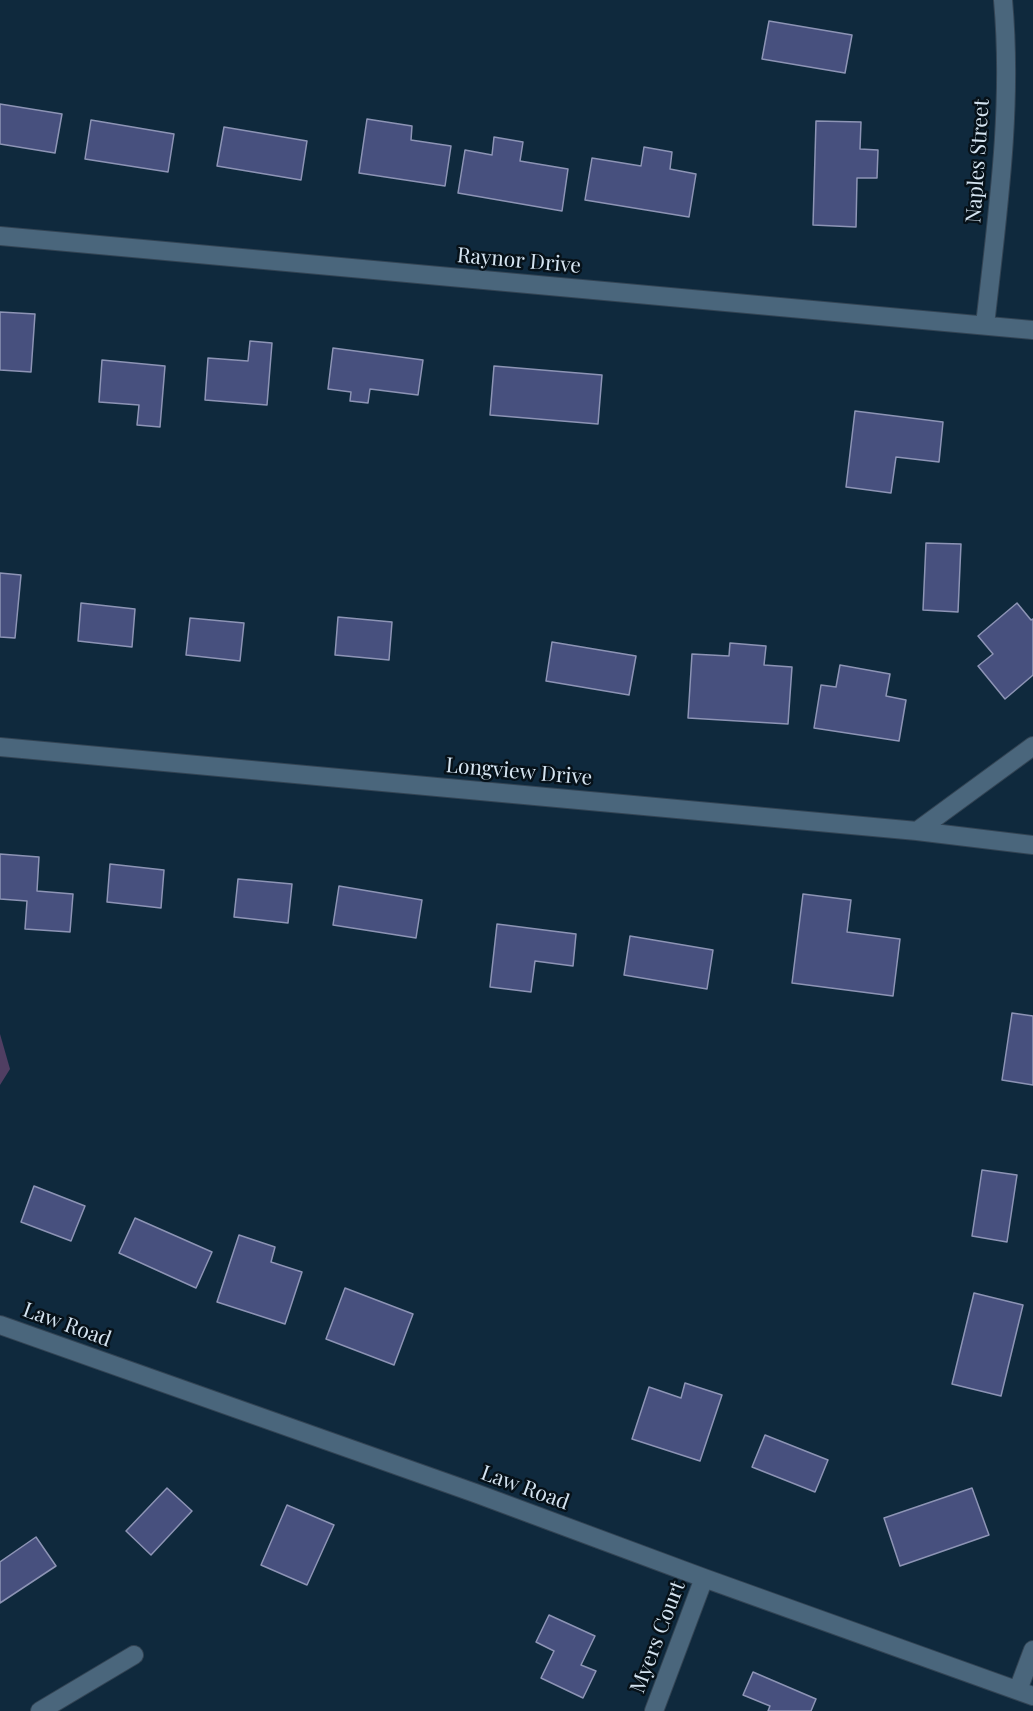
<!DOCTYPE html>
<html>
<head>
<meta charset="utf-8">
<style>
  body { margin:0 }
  canvas { display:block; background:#0f293d }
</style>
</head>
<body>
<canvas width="1033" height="1711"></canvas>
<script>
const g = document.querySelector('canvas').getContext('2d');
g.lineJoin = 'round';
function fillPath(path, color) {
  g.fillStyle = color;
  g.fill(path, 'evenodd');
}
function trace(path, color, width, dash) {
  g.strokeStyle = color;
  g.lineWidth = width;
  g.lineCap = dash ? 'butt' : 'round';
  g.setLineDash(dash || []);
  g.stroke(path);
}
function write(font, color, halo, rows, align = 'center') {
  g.font = font + ' "Playfair Display",serif';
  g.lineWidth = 5;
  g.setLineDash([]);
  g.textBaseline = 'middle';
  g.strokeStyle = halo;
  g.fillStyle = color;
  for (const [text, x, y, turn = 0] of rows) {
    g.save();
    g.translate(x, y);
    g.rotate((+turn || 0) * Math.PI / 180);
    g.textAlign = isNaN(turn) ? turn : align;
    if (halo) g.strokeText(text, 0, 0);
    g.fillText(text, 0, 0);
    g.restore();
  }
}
fillPath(new Path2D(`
  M 0,1034 L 10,1069 L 0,1085 Z`), '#503e62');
const building = new Path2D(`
  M 769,21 L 852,35 L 845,73 L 762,59 Z
  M 0,104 L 62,114 L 55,153 L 0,144 Z
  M 367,119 L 412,126 L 411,140 L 451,146 L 445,186 L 359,173 Z
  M 91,120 L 174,134 L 168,172 L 85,159 Z
  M 816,121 L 861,122 L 860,149 L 878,150 L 877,178 L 857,178 L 856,227 L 813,225 Z
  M 224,127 L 307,141 L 301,180 L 217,166 Z
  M 494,137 L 523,142 L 520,161 L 568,169 L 562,211 L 458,193 L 465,150 L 492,155 Z
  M 644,147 L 672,152 L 670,169 L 696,174 L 689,217 L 585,200 L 592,158 L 641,166 Z
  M 0,312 L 35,314 L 31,372 L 0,370 Z
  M 250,341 L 272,343 L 267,405 L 205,400 L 208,358 L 248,361 Z
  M 333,348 L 423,360 L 418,395 L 370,389 L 368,403 L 350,401 L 351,392 L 328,389 Z
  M 102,360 L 165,366 L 160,427 L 137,425 L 139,405 L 99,402 Z
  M 494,366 L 602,375 L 598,424 L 490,415 Z
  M 855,411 L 943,422 L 939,462 L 896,457 L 891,493 L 846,487 Z
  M 926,543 L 961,544 L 958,612 L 923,610 Z
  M 0,573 L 21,575 L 15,638 L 0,637 Z
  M 81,603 L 135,609 L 132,647 L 78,641 Z
  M 1017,603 L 1031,620 L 1033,619 L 1033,675 L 1005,699 L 978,666 L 993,654 L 978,636 Z
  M 338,617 L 392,622 L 389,660 L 335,655 Z
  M 190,618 L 244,623 L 240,661 L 186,655 Z
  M 552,642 L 636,656 L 629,695 L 546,681 Z
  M 730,643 L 766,646 L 764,665 L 792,667 L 788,724 L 688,718 L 692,654 L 729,656 Z
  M 840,665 L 890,674 L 886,696 L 906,700 L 899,741 L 814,728 L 821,685 L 836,687 Z
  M 0,854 L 39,857 L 37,891 L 73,894 L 70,932 L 25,929 L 27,901 L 0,899 Z
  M 110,864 L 164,870 L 161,908 L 107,902 Z
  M 238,879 L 292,884 L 288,923 L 234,917 Z
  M 339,886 L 422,900 L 416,938 L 333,925 Z
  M 803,894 L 851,900 L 847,932 L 900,939 L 893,996 L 792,983 Z
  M 497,924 L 576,934 L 573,966 L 535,961 L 531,992 L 490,987 Z
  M 630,936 L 713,950 L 707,989 L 624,975 Z
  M 1012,1013 L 1033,1016 L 1033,1085 L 1002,1080 Z
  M 982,1170 L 1017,1175 L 1007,1242 L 972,1236 Z
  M 34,1186 L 85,1206 L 71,1241 L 21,1222 Z
  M 135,1218 L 212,1252 L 196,1288 L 119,1253 Z
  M 239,1235 L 275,1247 L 271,1262 L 302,1272 L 285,1324 L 217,1302 Z
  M 345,1288 L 413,1314 L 394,1365 L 326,1339 Z
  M 974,1293 L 1023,1305 L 1001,1396 L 952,1384 Z
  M 685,1383 L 722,1395 L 700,1461 L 632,1439 L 649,1387 L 681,1398 Z
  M 765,1435 L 828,1460 L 815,1492 L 752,1467 Z
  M 167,1488 L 192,1511 L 151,1555 L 126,1531 Z
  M 972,1488 L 989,1535 L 900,1566 L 884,1518 Z
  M 287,1505 L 334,1525 L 307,1585 L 261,1565 Z
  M 36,1537 L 56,1566 L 0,1603 L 0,1562 Z
  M 549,1615 L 595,1636 L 581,1665 L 596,1671 L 583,1698 L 541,1678 L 554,1651 L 536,1642 Z
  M 753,1672 L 816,1699 L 811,1711 L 768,1711 L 770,1706 L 743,1695 Z`);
fillPath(building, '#47507e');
trace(building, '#8d94b5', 1.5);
const minor = new Path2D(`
  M 0,236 L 1033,330
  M 985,325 C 997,217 1013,109 1003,0
  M 0,747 L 917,831 L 1033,845
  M 917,831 L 1033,746
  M 0,1325 L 475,1493 L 704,1578 L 1033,1696
  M 1018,1690 L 1033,1650
  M 40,1711 L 134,1655
  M 654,1711 L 704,1578`);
trace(minor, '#334454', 20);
trace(minor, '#4a667c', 18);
write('21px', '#d5e4f1', '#061119', [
  ["Naples Street",978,161,-86],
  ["Raynor Drive",519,261,5],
  ["Longview Drive",519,772,5],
  ["Law Road",67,1325,20],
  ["Law Road",525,1488,20],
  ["Myers Court",658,1637,-69]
]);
</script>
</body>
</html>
